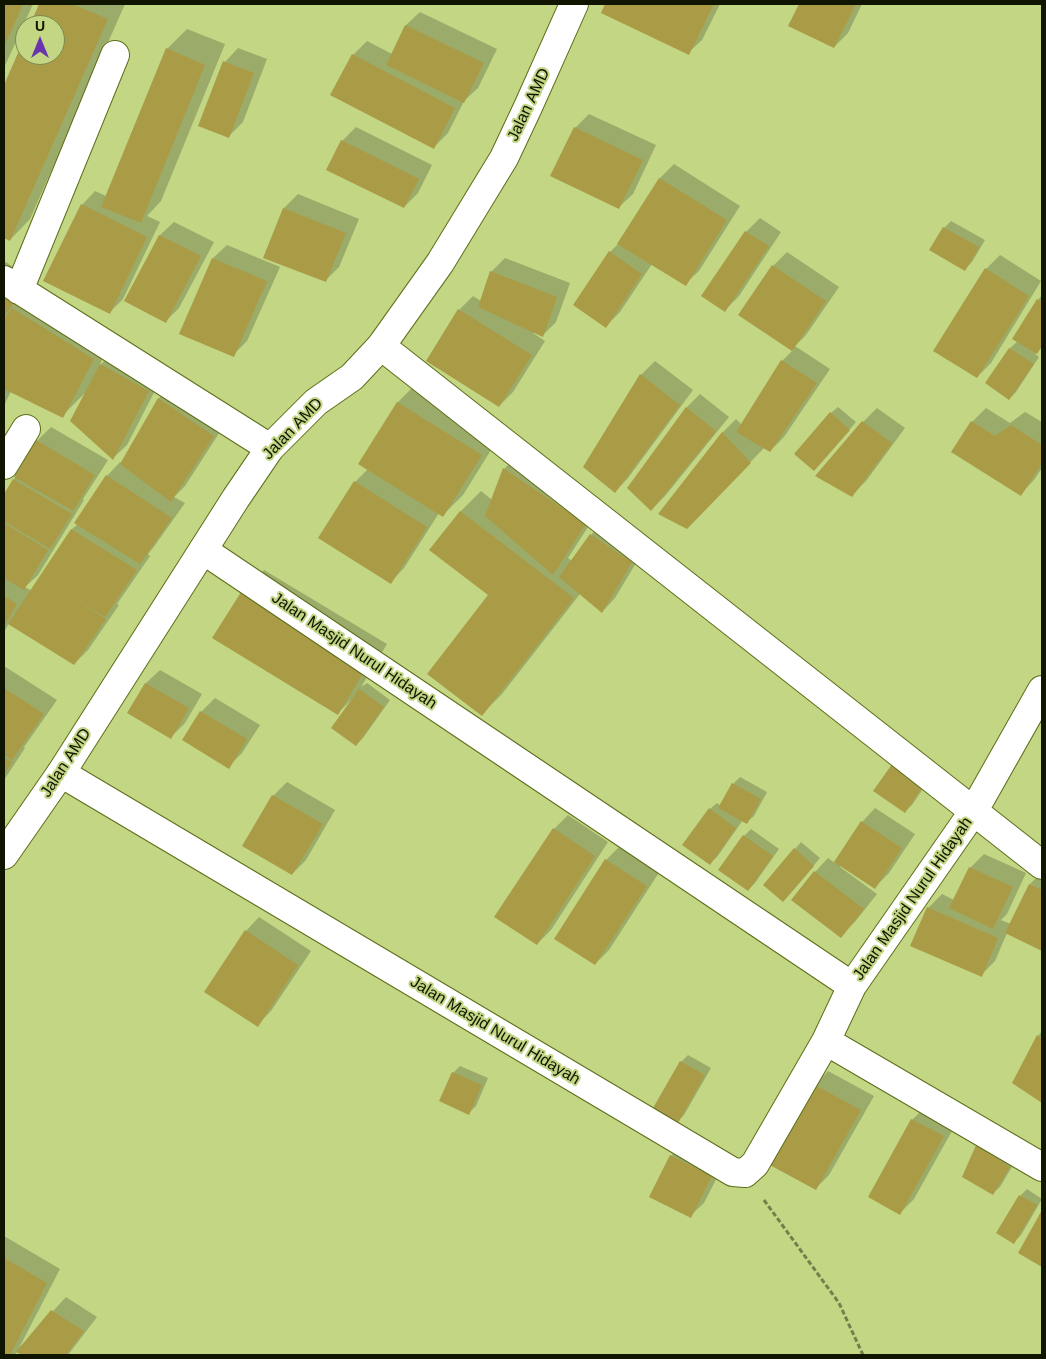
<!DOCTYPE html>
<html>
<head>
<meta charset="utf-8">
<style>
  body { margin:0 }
  #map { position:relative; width:1046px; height:1359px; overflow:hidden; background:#c2d684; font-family:Helvetica,sans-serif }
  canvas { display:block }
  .frame { position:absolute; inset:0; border:5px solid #101500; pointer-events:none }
  .north { position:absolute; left:15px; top:15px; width:50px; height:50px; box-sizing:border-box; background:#c2d684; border:1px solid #7b894f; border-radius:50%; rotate:0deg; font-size:14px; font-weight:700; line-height:20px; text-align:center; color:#101500 }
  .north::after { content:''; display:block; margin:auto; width:18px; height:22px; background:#6a35ac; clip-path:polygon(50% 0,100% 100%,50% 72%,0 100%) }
</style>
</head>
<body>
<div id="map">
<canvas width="1046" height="1359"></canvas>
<div class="frame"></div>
<div class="north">U</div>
</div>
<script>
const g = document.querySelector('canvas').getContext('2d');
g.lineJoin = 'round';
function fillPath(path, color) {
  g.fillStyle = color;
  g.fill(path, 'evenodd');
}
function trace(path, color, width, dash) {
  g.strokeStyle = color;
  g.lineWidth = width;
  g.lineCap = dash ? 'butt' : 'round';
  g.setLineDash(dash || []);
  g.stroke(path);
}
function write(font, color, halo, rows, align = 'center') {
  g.font = font + ' Helvetica,sans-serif';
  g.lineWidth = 4;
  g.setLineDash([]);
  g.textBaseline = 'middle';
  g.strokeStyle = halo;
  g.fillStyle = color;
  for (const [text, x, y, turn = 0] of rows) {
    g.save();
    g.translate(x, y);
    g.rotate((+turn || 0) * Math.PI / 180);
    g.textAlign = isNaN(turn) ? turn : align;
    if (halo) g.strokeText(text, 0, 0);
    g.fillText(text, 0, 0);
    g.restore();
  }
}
fillPath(new Path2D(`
  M 4,4 L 33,4 L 4,68 Z
  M 41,4 L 125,4 L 30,219 L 10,240 L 4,237 L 4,88 L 25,40 L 25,55 L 55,55 L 55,25 L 31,25 Z
  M 606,4 L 720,4 L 702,40 L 688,53 L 602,12 Z
  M 800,4 L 862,4 L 848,33 L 834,47 L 790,25 Z
  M 420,12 L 497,49 L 478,88 L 464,101 L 448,133 L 434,147 L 353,55 L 367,41 L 392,54 L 406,25 Z
  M 187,29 L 225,44 L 161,201 L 147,216 L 160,222 L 123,299 L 109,313 L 82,205 L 95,191 L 106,196 L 167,49 Z
  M 238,48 L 267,59 L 243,122 L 229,136 L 225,62 Z
  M 589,114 L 656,145 L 633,194 L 619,207 L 552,176 L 575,128 Z
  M 356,127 L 432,165 L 418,193 L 404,207 L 342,141 Z
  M 674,164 L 740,206 L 699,271 L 685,284 L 652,264 L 620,312 L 606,326 L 610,252 L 619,243 L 660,178 Z
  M 298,194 L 359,219 L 339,267 L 325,281 L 284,208 Z
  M 760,218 L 781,232 L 739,296 L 725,310 L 746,232 Z
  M 951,221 L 985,240 L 972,262 L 965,269 L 944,228 Z
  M 174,222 L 214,242 L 179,308 L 165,322 L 126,301 L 160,235 Z
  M 227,245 L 280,267 L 247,341 L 233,355 L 213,258 Z
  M 787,252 L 839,287 L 806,335 L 795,346 L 830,369 L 784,437 L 770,451 L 765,447 L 701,513 L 722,433 L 736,419 L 742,425 L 782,361 L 793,350 L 740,315 L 773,266 Z
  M 1000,255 L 1041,281 L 991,363 L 977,377 L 986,269 Z
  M 505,258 L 570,283 L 556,322 L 542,336 L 534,332 L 533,333 L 545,341 L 513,392 L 499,406 L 459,310 L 473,296 L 481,301 L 491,272 Z
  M 4,261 L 34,281 L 18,302 L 113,338 L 99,366 L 115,351 L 162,377 L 127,445 L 113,458 L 85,393 L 62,416 L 11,391 L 4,406 Z
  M 1042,295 L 1042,347 L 1035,354 L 1039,357 L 1016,392 L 1009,399 L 986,383 L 1010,348 L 1018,341 L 1038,300 Z
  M 655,361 L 693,390 L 628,478 L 615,492 L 585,467 L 641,375 Z
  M 418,382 L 501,434 L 463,495 L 443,515 L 439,513 L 404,568 L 391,582 L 355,482 L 368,469 L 360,463 L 398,402 Z
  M 173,385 L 227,421 L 185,486 L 174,497 L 185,503 L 153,548 L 148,554 L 150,556 L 117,604 L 119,605 L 88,650 L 74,664 L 9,623 L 4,632 L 4,496 L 37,441 L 51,427 L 108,460 L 83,499 L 84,500 L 38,575 L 25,587 L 32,591 L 72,529 L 78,524 L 107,476 L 120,462 L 122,463 L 159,398 Z
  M 700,394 L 729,417 L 665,496 L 651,510 L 686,408 Z
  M 838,407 L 856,422 L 821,463 L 831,413 Z
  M 877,408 L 905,428 L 866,481 L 852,495 L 863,422 Z
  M 986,408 L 1010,423 L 1025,412 L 1042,422 L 1042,468 L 1034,480 L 1021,494 L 972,422 Z
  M 518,455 L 599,510 L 568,558 L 572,561 L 591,535 L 604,521 L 645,548 L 615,598 L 602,612 L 580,594 L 502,694 L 482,714 L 490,595 L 431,550 L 461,511 L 481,491 L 492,500 L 504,469 Z
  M 264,570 L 387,644 L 361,687 L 367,683 L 390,700 L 363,738 L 356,745 L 352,701 L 351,700 L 338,713 L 244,590 Z
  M 4,666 L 57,700 L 24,747 L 25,748 L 4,780 Z
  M 160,670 L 202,694 L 185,723 L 171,737 L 129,713 L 146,683 Z
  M 215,698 L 260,725 L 242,753 L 228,767 L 184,740 L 201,712 Z
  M 933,774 L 912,805 L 905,811 Z
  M 740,777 L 767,792 L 754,816 L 747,822 L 743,820 L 717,857 L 710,863 L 710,809 L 717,803 L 721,806 L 733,784 Z
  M 287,782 L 335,810 L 306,860 L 292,874 L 273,796 Z
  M 875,808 L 915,834 L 889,873 L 875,887 L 842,865 L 840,867 L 877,894 L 854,923 L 840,936 L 815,872 L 828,858 L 835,863 L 862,822 Z
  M 568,815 L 608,842 L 551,930 L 537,944 L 554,829 Z
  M 751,829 L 779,849 L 755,883 L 748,890 L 720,870 L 744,836 Z
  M 801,842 L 820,858 L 790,894 L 795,849 Z
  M 620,846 L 660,871 L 609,950 L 595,964 L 606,860 Z
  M 984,854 L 1026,873 L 1007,914 L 1001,920 L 1011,924 L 1030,884 L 1042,872 L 1042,950 L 1007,933 L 995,961 L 981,975 L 928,908 L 942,894 L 954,900 L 970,868 Z
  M 259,917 L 311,951 L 271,1011 L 257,1025 L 246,931 Z
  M 1042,1031 L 1042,1101 L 1013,1083 L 1038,1036 Z
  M 688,1055 L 711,1068 L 684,1115 L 678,1121 L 655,1107 L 681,1062 Z
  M 460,1066 L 488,1078 L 476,1106 L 469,1113 L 453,1073 Z
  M 828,1071 L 874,1096 L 829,1175 L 815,1189 L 814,1085 Z
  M 926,1106 L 957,1122 L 914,1199 L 900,1213 L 912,1120 Z
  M 984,1140 L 1016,1160 L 1000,1187 L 993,1193 L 977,1146 Z
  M 685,1142 L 725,1162 L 704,1203 L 690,1216 L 671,1156 Z
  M 1027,1189 L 1042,1199 L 1021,1235 L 1014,1242 L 1020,1196 Z
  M 1042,1212 L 1042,1265 L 1019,1252 Z
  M 4,1236 L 60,1269 L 19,1348 L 66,1297 L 97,1317 L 68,1355 L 25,1355 L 17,1352 L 15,1355 L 4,1355 Z`), '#0003');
fillPath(new Path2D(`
  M 4,4 L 23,4 L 4,47 Z
  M 39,4 L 72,4 L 108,19 L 10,241 L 4,238 L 4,85 L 25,37 L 25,55 L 55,55 L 55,25 L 30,25 Z
  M 605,4 L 714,4 L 689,55 L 601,13 Z
  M 799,4 L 856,4 L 834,48 L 788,26 Z
  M 405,25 L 484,63 L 464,103 L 386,65 Z
  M 166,48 L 205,65 L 141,223 L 101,207 Z
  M 352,54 L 455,108 L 434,149 L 330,95 Z
  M 223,61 L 254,73 L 229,138 L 198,126 Z
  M 574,127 L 643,160 L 619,209 L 550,176 Z
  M 341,140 L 419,179 L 404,208 L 326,170 Z
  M 659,178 L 727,220 L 686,286 L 617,244 Z
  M 81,204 L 147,237 L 110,314 L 43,281 Z
  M 283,208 L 346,233 L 326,282 L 263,258 Z
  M 943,227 L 979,247 L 965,271 L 929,250 Z
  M 745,231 L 769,246 L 725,312 L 701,296 Z
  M 159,235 L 201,256 L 166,323 L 124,301 Z
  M 609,251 L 642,274 L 606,328 L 573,305 Z
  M 212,258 L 267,281 L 234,357 L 179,334 Z
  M 772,265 L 826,301 L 792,351 L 738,315 Z
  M 985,268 L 1029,296 L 977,378 L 933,351 Z
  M 490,271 L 557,297 L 543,337 L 478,307 Z
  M 4,295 L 15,302 L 4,316 Z
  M 1037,299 L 1042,302 L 1042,346 L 1037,354 L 1012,339 Z
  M 12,308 L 94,359 L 63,418 L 4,389 L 4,319 Z
  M 458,309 L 532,355 L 499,407 L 426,361 Z
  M 1009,348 L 1034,364 L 1009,400 L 985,383 Z
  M 781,360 L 817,383 L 770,452 L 736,432 Z
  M 100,364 L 149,391 L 113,460 L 70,421 Z
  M 640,374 L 680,405 L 615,493 L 583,467 Z
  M 158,398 L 214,436 L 171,502 L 120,464 Z
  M 397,402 L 482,455 L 443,517 L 358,464 Z
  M 686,407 L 716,431 L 651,511 L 627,488 Z
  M 830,412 L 850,430 L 814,471 L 794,454 Z
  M 862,421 L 892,443 L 852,497 L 815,476 Z
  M 971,421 L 995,436 L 1011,425 L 1042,445 L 1042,463 L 1021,496 L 951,452 Z
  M 722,432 L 751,463 L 687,529 L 658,514 Z
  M 36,440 L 95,475 L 73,511 L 14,477 Z
  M 503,468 L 586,524 L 553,575 L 485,516 Z
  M 106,475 L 172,518 L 140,564 L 74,523 Z
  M 13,479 L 72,514 L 50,549 L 4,521 L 4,494 Z
  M 354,481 L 427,527 L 391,584 L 318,538 Z
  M 460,511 L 574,598 L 482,716 L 427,674 L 488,595 L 429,550 Z
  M 4,523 L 48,550 L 24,590 L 4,578 Z
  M 71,529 L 137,570 L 105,617 L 69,595 L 106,619 L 74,665 L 8,624 Z
  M 590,534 L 632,562 L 602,613 L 559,577 Z
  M 243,589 L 368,665 L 338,715 L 212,638 Z
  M 4,596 L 17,604 L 4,626 Z
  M 145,683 L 189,708 L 171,739 L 127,713 Z
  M 4,688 L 44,714 L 12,760 L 4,755 Z
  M 359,689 L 384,707 L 356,746 L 331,728 Z
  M 200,711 L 247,739 L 229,769 L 182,740 Z
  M 4,757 L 12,762 L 4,775 Z
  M 895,760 L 927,781 L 905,813 L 873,791 Z
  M 732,783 L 761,799 L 747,824 L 718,808 Z
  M 272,795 L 323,824 L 292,875 L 242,846 Z
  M 709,808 L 736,828 L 710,865 L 682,845 Z
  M 861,821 L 902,848 L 875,889 L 834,862 Z
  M 553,828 L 595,856 L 537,945 L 494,917 Z
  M 743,835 L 773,856 L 748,891 L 718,870 Z
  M 794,848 L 814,866 L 783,902 L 763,885 Z
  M 605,859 L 647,886 L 595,965 L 554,939 Z
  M 969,867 L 1013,887 L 993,929 L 949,908 Z
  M 814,871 L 864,909 L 841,938 L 791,900 Z
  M 1029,884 L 1042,890 L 1042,951 L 1005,933 Z
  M 927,907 L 998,938 L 982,977 L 910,946 Z
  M 245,930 L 298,965 L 258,1027 L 204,992 Z
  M 1037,1035 L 1042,1039 L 1042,1103 L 1012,1083 Z
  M 680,1061 L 705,1075 L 678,1123 L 653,1108 Z
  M 452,1072 L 482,1085 L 469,1115 L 439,1101 Z
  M 813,1084 L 861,1110 L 816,1190 L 768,1164 Z
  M 911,1119 L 944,1136 L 900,1215 L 868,1197 Z
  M 976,1145 L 1010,1167 L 993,1195 L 962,1177 Z
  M 670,1155 L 712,1176 L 691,1218 L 649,1197 Z
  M 1019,1195 L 1037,1205 L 1014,1244 L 996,1233 Z
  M 1042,1210 L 1042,1267 L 1018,1253 Z
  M 4,1258 L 47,1283 L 10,1355 L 4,1355 Z
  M 51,1310 L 84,1331 L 66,1355 L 22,1355 L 16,1352 Z`), '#aa9b46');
const minor = new Path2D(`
  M 4,280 L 270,448
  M 19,290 L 115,55
  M 381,346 L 1042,865
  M 4,465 L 26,429
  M 203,550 L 852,986
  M 61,773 L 733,1172 L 745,1173 L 755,1164 L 826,1041 L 852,986 L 973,812 L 1042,690
  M 826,1041 L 1042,1167`);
const tertiary = new Path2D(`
  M 4,855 L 61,773 L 236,498 L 270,448 L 316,402 L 352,377 L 381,346 L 440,263 L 504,158 L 528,107 L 574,4`);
trace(minor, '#5e6e1a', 30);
trace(tertiary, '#5e6e1a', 30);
trace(new Path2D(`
  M 764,1200 L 839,1303 L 863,1355`), '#73804a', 3, [5, 2.5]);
trace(minor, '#fff', 28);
trace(tertiary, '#fff', 28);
write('16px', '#101500', '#c2d684', [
  ["Jalan AMD",529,105,-65],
  ["Jalan AMD",293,429,-46],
  ["Jalan Masjid Nurul Hidayah",354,651,34],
  ["Jalan AMD",66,763,-57],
  ["Jalan Masjid Nurul Hidayah",913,899,-55],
  ["Jalan Masjid Nurul Hidayah",495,1031,31]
]);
</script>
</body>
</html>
